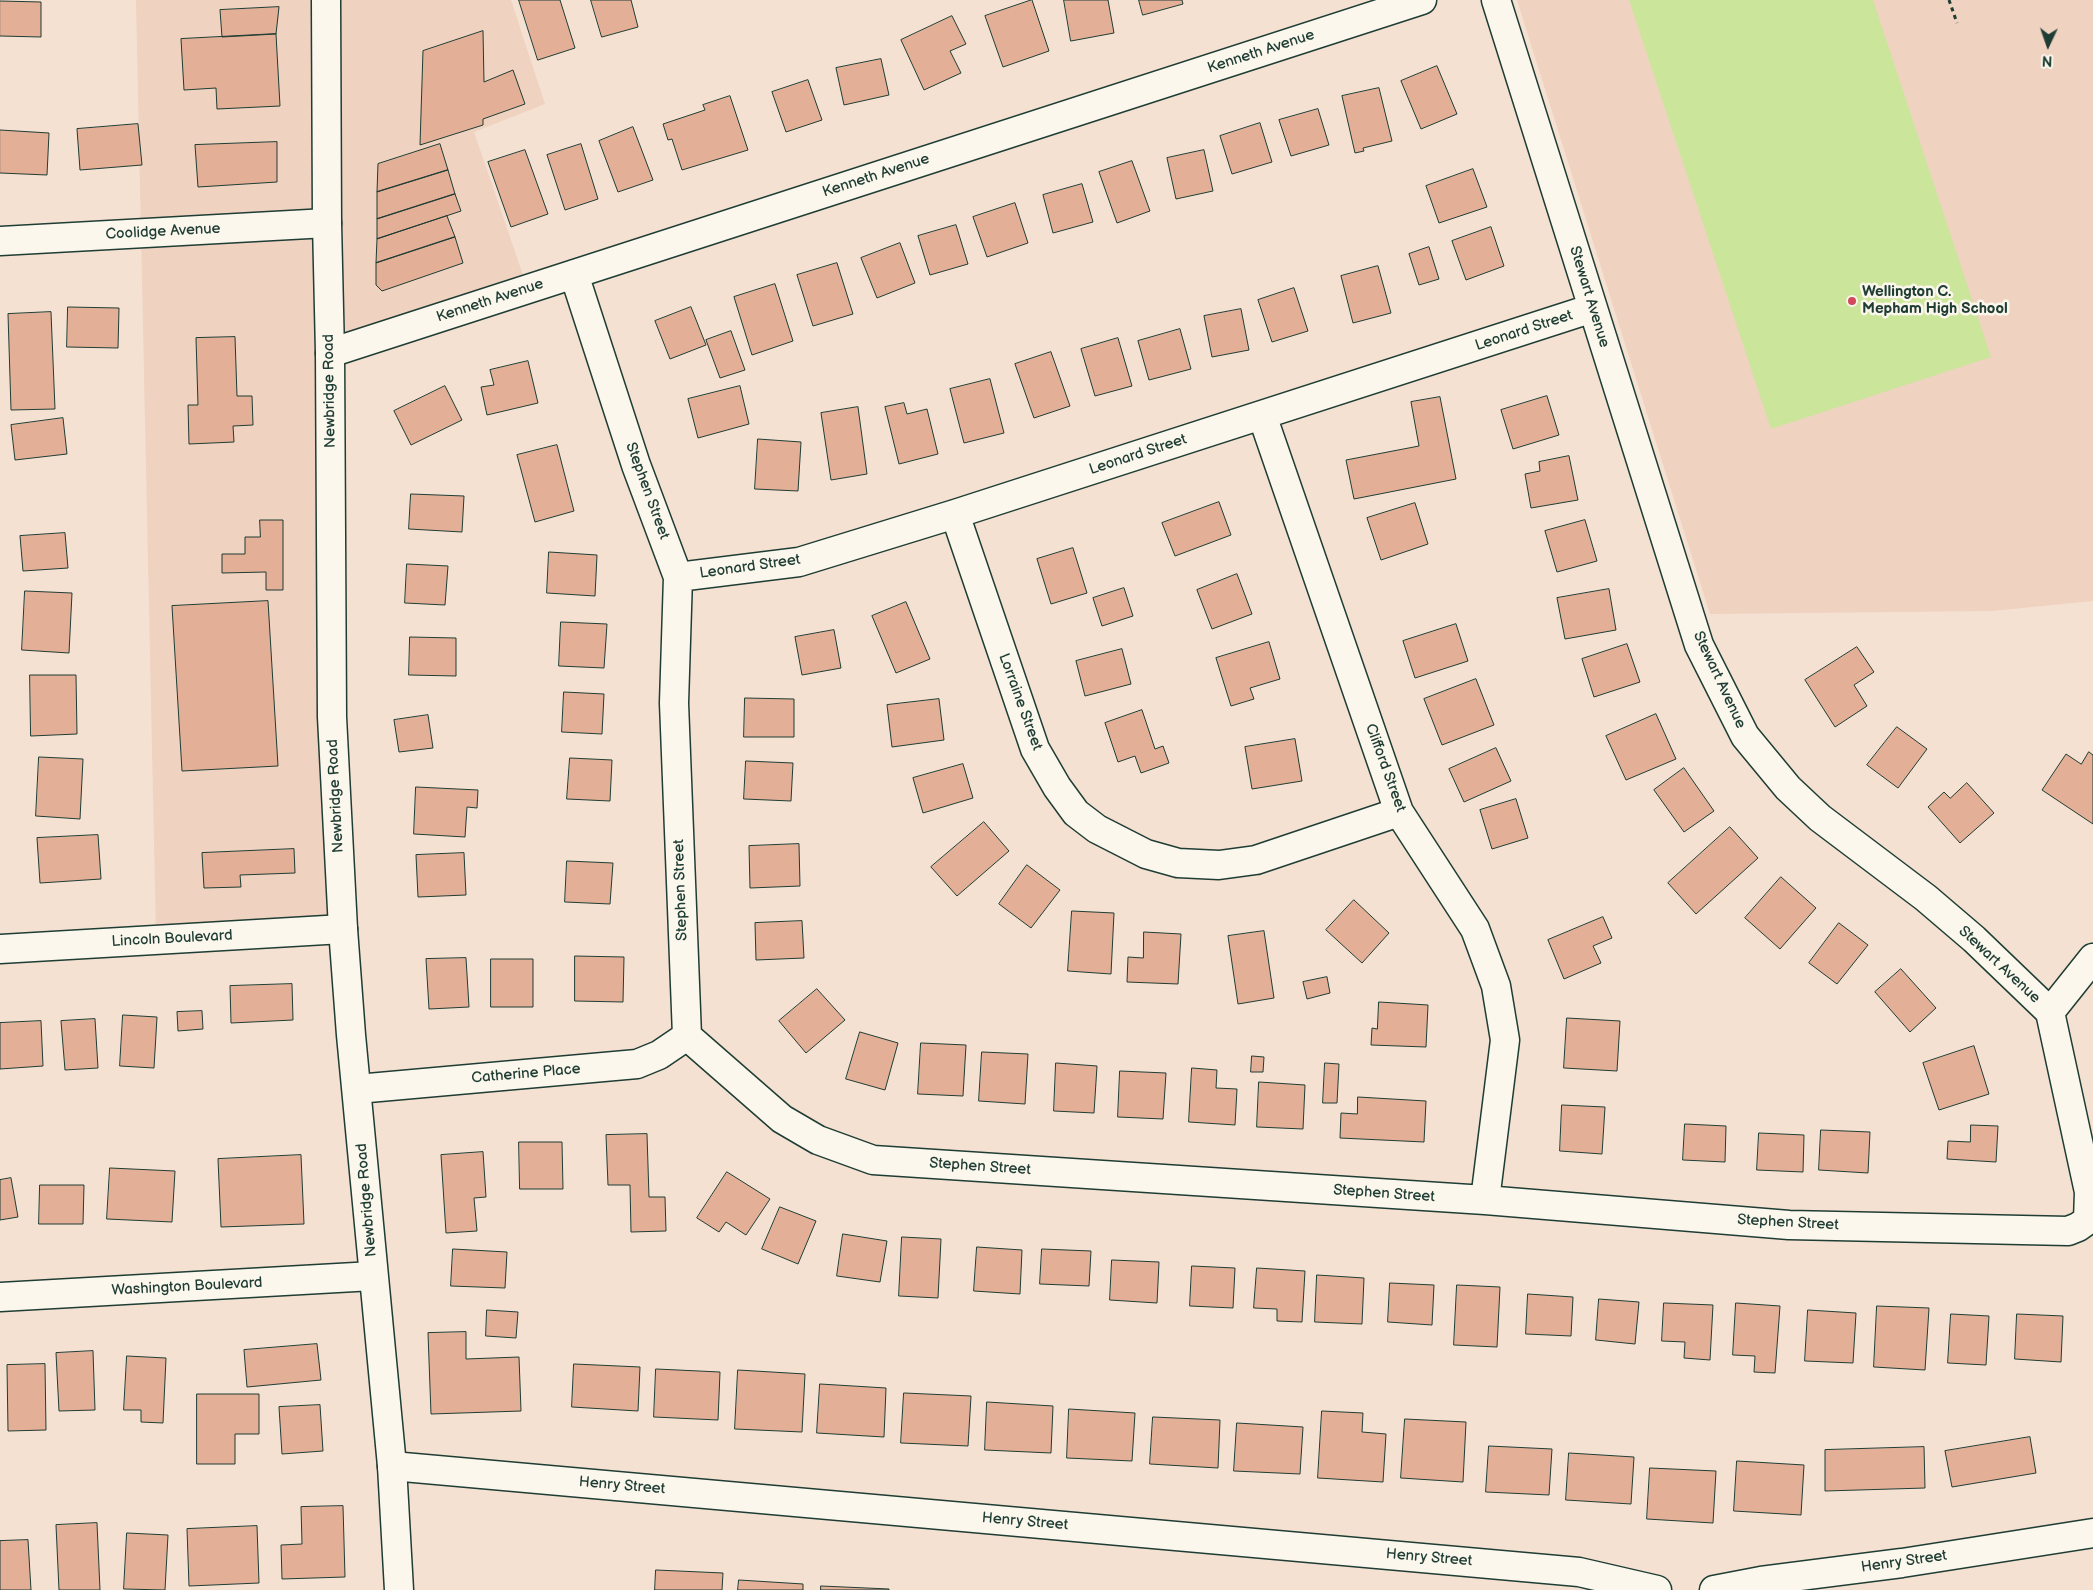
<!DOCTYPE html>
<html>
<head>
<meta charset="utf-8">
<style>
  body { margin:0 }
  #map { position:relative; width:2093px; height:1590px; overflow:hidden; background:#f4e1d2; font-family:"Balsamiq Sans",sans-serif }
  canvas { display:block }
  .north { position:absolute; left:2023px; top:20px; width:50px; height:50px; -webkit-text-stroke:4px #fbf7ec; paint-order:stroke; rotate:183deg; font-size:14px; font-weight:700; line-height:20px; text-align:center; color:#1f3d34 }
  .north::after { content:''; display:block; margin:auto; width:18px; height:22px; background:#1f3d34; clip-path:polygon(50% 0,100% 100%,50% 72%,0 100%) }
</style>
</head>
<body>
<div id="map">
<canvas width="2093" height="1590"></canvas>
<div class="north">N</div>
</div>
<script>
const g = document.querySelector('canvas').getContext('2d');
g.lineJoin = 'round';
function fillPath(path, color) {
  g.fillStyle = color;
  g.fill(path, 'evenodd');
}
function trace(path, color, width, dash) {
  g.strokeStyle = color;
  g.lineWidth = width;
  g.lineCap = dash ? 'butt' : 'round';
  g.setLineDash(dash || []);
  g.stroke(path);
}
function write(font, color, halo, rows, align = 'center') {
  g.font = font + ' "Balsamiq Sans",sans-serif';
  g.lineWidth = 5;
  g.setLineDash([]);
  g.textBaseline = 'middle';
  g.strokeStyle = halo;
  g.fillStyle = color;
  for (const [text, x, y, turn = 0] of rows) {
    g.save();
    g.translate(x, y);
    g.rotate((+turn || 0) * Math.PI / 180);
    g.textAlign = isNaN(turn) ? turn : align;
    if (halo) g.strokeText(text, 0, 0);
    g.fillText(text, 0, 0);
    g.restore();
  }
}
fillPath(new Path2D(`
  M 136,0 L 511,0 L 545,104 L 474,132 L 525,281 L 337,345 L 348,923 L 156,935 Z
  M 1517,0 L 2093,0 L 2093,601 L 1992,611 L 1710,614 Z`), '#efd2c0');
fillPath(new Path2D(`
  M 1629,0 L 1873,0 L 1991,357 L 1771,429 Z`), '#cbe59b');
const building = new Path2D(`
  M 519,0 L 560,0 L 575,48 L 538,60 Z
  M 591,0 L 631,0 L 638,27 L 602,37 Z
  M 1032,0 L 1049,51 L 1003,67 L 985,16 Z
  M 1064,0 L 1108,0 L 1114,33 L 1071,41 Z
  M 1139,0 L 1182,0 L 1183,4 L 1143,15 Z
  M 0,1 L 41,2 L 41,37 L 0,36 Z
  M 279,7 L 276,34 L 222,37 L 220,10 Z
  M 952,16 L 966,44 L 950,51 L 961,73 L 924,90 L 901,40 Z
  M 483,31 L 484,82 L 513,70 L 525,104 L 483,119 L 483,125 L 420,145 L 423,51 Z
  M 276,34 L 280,106 L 217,109 L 216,88 L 184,90 L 181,39 Z
  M 881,59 L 889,95 L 844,105 L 836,68 Z
  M 1437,66 L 1457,114 L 1421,129 L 1401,81 Z
  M 808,80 L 822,120 L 786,132 L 772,92 Z
  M 1379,88 L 1392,141 L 1363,148 L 1364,151 L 1355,153 L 1342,96 Z
  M 730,96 L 748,150 L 682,170 L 672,139 L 668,140 L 663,124 L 705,110 L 703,105 Z
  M 1318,109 L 1329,145 L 1291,156 L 1279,120 Z
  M 1260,123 L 1272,162 L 1232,174 L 1220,136 Z
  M 138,124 L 142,165 L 80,170 L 77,129 Z
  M 633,127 L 653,180 L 618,192 L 599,141 Z
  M 0,130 L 49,133 L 47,175 L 0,173 Z
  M 277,142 L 277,182 L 198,187 L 195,145 Z
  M 440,144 L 448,170 L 377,192 L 378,164 Z
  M 581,144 L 598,199 L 565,210 L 547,155 Z
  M 525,150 L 548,214 L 511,227 L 488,162 Z
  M 1204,150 L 1213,191 L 1176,199 L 1167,158 Z
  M 1132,161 L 1150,211 L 1117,223 L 1099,172 Z
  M 1473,169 L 1487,207 L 1439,223 L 1426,186 Z
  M 448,170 L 455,194 L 377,219 L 377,192 Z
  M 1082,184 L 1093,222 L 1053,233 L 1043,195 Z
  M 455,194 L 461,211 L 377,239 L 377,219 Z
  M 1015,203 L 1028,243 L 987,257 L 973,217 Z
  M 447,216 L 455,237 L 376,263 L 377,239 Z
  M 956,225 L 968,264 L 930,275 L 918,236 Z
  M 1491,227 L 1504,266 L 1466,280 L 1452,241 Z
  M 455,237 L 463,263 L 382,291 L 376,285 L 376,263 Z
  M 900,243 L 915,283 L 877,298 L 861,258 Z
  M 1429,247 L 1439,279 L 1419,285 L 1409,254 Z
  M 837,263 L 853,314 L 813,326 L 797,275 Z
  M 1378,266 L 1391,313 L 1353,323 L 1341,276 Z
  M 775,284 L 793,341 L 752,355 L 734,297 Z
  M 1294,288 L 1308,331 L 1272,342 L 1258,300 Z
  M 68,307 L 119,308 L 118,348 L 67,347 Z
  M 691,307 L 706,345 L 670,359 L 655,321 Z
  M 1241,309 L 1249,350 L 1212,357 L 1204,316 Z
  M 51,312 L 55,409 L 11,410 L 8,314 Z
  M 1180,329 L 1191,369 L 1149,380 L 1138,341 Z
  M 731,331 L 745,370 L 720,378 L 706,340 Z
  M 235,337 L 237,396 L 252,396 L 253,425 L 233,426 L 234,442 L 189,444 L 188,405 L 198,405 L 196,338 Z
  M 1118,338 L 1132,386 L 1095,396 L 1081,349 Z
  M 1051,352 L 1070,406 L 1034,418 L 1015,364 Z
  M 528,361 L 538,403 L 487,415 L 481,387 L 494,385 L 490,370 Z
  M 990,379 L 1004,433 L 964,443 L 950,389 Z
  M 445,386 L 462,420 L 411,445 L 394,411 Z
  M 740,386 L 749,424 L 698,438 L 688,399 Z
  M 1547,396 L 1559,435 L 1513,449 L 1501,410 Z
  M 1440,397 L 1456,479 L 1354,499 L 1346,460 L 1419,446 L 1411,402 Z
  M 904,403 L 907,414 L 927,409 L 938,454 L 899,464 L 885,407 Z
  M 858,407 L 867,474 L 831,480 L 821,413 Z
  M 63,418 L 67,454 L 15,460 L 11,425 Z
  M 758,439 L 801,442 L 798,491 L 755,489 Z
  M 557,445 L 574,511 L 535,522 L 517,455 Z
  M 1569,456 L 1578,500 L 1531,508 L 1525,474 L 1540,471 L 1539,462 Z
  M 411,494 L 464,496 L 462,532 L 409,529 Z
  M 1219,502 L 1231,535 L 1175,556 L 1162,523 Z
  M 1415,503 L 1428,544 L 1381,560 L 1367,518 Z
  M 260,520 L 283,520 L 283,590 L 266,590 L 266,572 L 222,573 L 222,554 L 245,554 L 245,537 L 260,537 Z
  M 1585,520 L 1597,561 L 1557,572 L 1545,531 Z
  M 65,533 L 68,568 L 23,571 L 20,536 Z
  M 1073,548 L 1087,593 L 1051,604 L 1037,559 Z
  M 549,552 L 597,555 L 595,596 L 547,593 Z
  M 407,564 L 448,566 L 445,605 L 405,603 Z
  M 1237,574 L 1252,614 L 1212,629 L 1197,590 Z
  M 1124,588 L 1133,616 L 1102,626 L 1093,598 Z
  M 1609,589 L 1616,630 L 1565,639 L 1557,598 Z
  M 25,591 L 72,593 L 69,653 L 22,650 Z
  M 268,601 L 278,766 L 182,771 L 172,606 Z
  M 906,602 L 930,659 L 896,673 L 872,616 Z
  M 561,622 L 607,624 L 604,668 L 559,666 Z
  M 1456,624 L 1468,661 L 1415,678 L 1403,641 Z
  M 834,630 L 841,668 L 802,675 L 795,637 Z
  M 410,637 L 456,638 L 456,676 L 409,675 Z
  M 1269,642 L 1280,679 L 1250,688 L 1254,699 L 1231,706 L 1216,658 Z
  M 1627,644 L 1640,682 L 1594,697 L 1582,659 Z
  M 1857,647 L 1874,672 L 1854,685 L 1867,706 L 1835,727 L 1805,680 Z
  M 1122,649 L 1131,684 L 1085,696 L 1076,661 Z
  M 30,675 L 76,675 L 77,734 L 31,736 Z
  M 1476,679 L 1494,725 L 1442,745 L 1424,699 Z
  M 564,692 L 604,694 L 602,734 L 562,732 Z
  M 745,698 L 794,699 L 794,737 L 744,737 Z
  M 939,699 L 944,740 L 892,747 L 887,705 Z
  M 1142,710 L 1155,749 L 1163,746 L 1169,763 L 1141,773 L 1135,756 L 1118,762 L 1105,723 Z
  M 1656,714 L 1676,759 L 1626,780 L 1606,736 Z
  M 428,715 L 433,748 L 399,752 L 394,720 Z
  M 1897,727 L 1927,749 L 1898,788 L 1867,765 Z
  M 1295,739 L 1302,781 L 1252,789 L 1245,747 Z
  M 1496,748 L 1511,781 L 1464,802 L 1449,769 Z
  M 2089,752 L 2093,755 L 2093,824 L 2042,790 L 2066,754 L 2081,764 Z
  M 39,757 L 83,759 L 80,819 L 36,816 Z
  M 570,758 L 612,760 L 610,801 L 567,799 Z
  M 746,761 L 793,763 L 791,801 L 744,799 Z
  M 963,764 L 973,798 L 923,813 L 913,778 Z
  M 1684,768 L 1714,811 L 1684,832 L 1654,790 Z
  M 1967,783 L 1994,813 L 1960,843 L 1928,807 L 1944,792 L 1950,798 Z
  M 416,787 L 478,790 L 477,808 L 467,807 L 465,837 L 414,834 Z
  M 1516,799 L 1528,838 L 1492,849 L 1480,810 Z
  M 984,822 L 1009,851 L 957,896 L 931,867 Z
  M 1730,827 L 1758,858 L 1696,914 L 1668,883 Z
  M 98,835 L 101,879 L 40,883 L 37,838 Z
  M 799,844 L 800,886 L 750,888 L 749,846 Z
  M 294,849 L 295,873 L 240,875 L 241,887 L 204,888 L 202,853 Z
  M 464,853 L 466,895 L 418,897 L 416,855 Z
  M 567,861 L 613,863 L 610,904 L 565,902 Z
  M 1027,865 L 1060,890 L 1031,928 L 999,904 Z
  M 1781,877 L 1816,908 L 1780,949 L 1745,918 Z
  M 1354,900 L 1389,933 L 1362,963 L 1326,930 Z
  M 1072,911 L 1114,913 L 1111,974 L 1068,971 Z
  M 1603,917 L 1612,938 L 1593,946 L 1601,963 L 1564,979 L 1548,940 Z
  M 802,921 L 804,958 L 756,960 L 755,923 Z
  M 1839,923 L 1868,945 L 1837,984 L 1809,963 Z
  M 1264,931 L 1274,998 L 1238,1004 L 1228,936 Z
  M 1144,932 L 1181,934 L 1178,984 L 1127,982 L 1128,957 L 1143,958 Z
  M 575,956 L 624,957 L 623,1002 L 575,1001 Z
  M 466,958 L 469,1007 L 429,1009 L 426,959 Z
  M 491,959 L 533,959 L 533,1007 L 491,1007 Z
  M 1901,969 L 1936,1008 L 1910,1032 L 1875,992 Z
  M 1327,977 L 1330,993 L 1307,999 L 1303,982 Z
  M 292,984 L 293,1020 L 231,1023 L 230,986 Z
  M 817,989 L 845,1020 L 806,1053 L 779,1021 Z
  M 1379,1002 L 1428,1005 L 1426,1047 L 1371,1045 L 1372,1028 L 1377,1029 Z
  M 202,1011 L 203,1029 L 178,1031 L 177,1012 Z
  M 123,1015 L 157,1017 L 154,1068 L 120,1066 Z
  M 1567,1018 L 1620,1021 L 1617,1071 L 1564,1068 Z
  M 95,1019 L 98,1068 L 65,1070 L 61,1021 Z
  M 41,1021 L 43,1066 L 0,1069 L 0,1023 Z
  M 860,1032 L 898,1043 L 885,1090 L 846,1079 Z
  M 921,1043 L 966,1045 L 963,1096 L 918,1094 Z
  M 1974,1046 L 1989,1094 L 1939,1110 L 1923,1063 Z
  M 982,1052 L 1028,1054 L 1025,1104 L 979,1101 Z
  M 1252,1056 L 1264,1057 L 1263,1072 L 1251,1072 Z
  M 1056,1063 L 1097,1066 L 1094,1113 L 1054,1111 Z
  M 1325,1063 L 1339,1064 L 1337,1103 L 1323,1103 Z
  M 1192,1068 L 1217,1070 L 1216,1088 L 1237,1089 L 1235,1125 L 1189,1122 Z
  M 1120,1071 L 1166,1073 L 1163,1119 L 1118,1117 Z
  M 1259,1082 L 1305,1085 L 1303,1129 L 1257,1127 Z
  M 1358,1097 L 1426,1101 L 1424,1142 L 1340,1138 L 1341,1113 L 1357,1114 Z
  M 1562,1105 L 1605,1107 L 1602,1154 L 1560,1151 Z
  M 1685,1124 L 1726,1126 L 1725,1162 L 1683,1160 Z
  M 1971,1125 L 1998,1126 L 1996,1162 L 1947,1159 L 1948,1141 L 1970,1142 Z
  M 1821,1130 L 1870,1132 L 1868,1173 L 1819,1170 Z
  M 1759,1133 L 1804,1135 L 1803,1172 L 1757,1170 Z
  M 647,1134 L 649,1197 L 665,1197 L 666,1231 L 631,1232 L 630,1185 L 608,1185 L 606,1135 Z
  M 519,1142 L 562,1142 L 563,1189 L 520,1189 Z
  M 483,1152 L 486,1197 L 474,1198 L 477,1231 L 446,1233 L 441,1155 Z
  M 301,1155 L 304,1224 L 221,1227 L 218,1159 Z
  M 110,1168 L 175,1171 L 172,1222 L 107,1219 Z
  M 727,1172 L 770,1199 L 746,1235 L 726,1222 L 719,1232 L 697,1218 Z
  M 11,1178 L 18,1217 L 0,1220 L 0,1180 Z
  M 40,1185 L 84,1185 L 83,1224 L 39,1224 Z
  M 780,1207 L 816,1221 L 798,1264 L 762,1249 Z
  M 843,1234 L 887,1241 L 880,1282 L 837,1276 Z
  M 902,1237 L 941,1239 L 938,1298 L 899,1296 Z
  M 977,1247 L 1022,1250 L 1020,1294 L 974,1291 Z
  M 453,1249 L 507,1252 L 505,1288 L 451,1286 Z
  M 1042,1249 L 1091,1251 L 1089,1286 L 1040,1284 Z
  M 1112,1260 L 1159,1262 L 1157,1303 L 1110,1300 Z
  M 1192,1266 L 1235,1268 L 1233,1308 L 1190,1306 Z
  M 1257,1268 L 1305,1271 L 1302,1322 L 1277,1321 L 1277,1309 L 1254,1308 Z
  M 1317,1275 L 1364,1278 L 1362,1324 L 1315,1322 Z
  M 1390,1283 L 1434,1285 L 1432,1325 L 1388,1322 Z
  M 1457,1285 L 1500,1287 L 1497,1347 L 1454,1345 Z
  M 1528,1294 L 1573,1297 L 1571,1336 L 1526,1334 Z
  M 1599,1299 L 1639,1302 L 1635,1344 L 1596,1340 Z
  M 1664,1303 L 1713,1305 L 1710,1360 L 1684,1358 L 1685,1342 L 1662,1341 Z
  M 1736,1303 L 1780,1306 L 1775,1373 L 1754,1372 L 1755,1356 L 1733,1355 Z
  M 1877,1306 L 1929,1308 L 1925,1370 L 1874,1367 Z
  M 487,1310 L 518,1312 L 516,1338 L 486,1336 Z
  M 1808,1310 L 1856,1313 L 1853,1363 L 1805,1361 Z
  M 1951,1314 L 1989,1316 L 1986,1365 L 1948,1363 Z
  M 2017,1314 L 2063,1316 L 2061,1362 L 2015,1359 Z
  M 466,1332 L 466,1359 L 519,1357 L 521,1411 L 431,1414 L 428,1333 Z
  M 317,1344 L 321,1380 L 247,1387 L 244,1350 Z
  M 93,1351 L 95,1410 L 59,1411 L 56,1353 Z
  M 127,1356 L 166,1358 L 163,1423 L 141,1422 L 141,1410 L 124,1410 Z
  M 45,1364 L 46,1430 L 8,1431 L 7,1365 Z
  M 574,1364 L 640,1367 L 638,1411 L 572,1407 Z
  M 656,1369 L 720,1372 L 718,1420 L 654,1417 Z
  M 738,1370 L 805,1374 L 802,1432 L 735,1429 Z
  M 820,1384 L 886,1388 L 884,1437 L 817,1433 Z
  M 904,1393 L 971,1396 L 968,1446 L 901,1443 Z
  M 197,1394 L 259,1394 L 259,1434 L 235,1434 L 235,1464 L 197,1464 Z
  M 987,1402 L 1053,1406 L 1051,1453 L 985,1450 Z
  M 320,1405 L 323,1451 L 282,1454 L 279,1407 Z
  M 1069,1409 L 1135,1413 L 1132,1461 L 1067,1458 Z
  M 1322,1411 L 1363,1413 L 1362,1432 L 1386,1434 L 1383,1482 L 1318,1478 Z
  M 1153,1417 L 1220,1420 L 1218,1468 L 1150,1464 Z
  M 1405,1419 L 1466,1422 L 1463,1482 L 1401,1478 Z
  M 1237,1423 L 1303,1427 L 1300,1474 L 1234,1471 Z
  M 2030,1437 L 2036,1473 L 1952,1487 L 1945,1451 Z
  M 1489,1446 L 1552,1449 L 1549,1495 L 1486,1492 Z
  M 1924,1447 L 1925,1488 L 1825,1491 L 1825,1450 Z
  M 1569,1453 L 1634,1457 L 1631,1504 L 1566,1500 Z
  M 1737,1461 L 1804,1465 L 1801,1515 L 1734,1511 Z
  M 1650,1468 L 1716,1471 L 1713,1523 L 1647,1519 Z
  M 343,1506 L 345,1577 L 282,1579 L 281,1545 L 302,1544 L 301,1507 Z
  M 97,1523 L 100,1590 L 59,1590 L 56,1525 Z
  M 257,1526 L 259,1583 L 189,1586 L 187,1529 Z
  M 127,1533 L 168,1535 L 165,1590 L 124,1589 Z
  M 28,1540 L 31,1590 L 0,1590 L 0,1541 Z
  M 656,1570 L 723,1573 L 722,1590 L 655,1590 Z
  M 739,1580 L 803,1584 L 803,1590 L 738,1590 Z
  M 821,1586 L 889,1589 L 889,1590 L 821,1590 Z`);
fillPath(building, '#e3af97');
trace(building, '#1f3d34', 1);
const minor = new Path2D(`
  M 0,241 L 327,223
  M 574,274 L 636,465 L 678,577 L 674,703 L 687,1036 L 782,1119 L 818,1140 L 873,1160 L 1485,1200 L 1789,1225 L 2068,1231 L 2078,1227 L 2088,1220 L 2089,1192 L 2050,1012 L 1974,939 L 1926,898 L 1820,818 L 1788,788 L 1745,736 L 1699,645 L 1496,0
  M 330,353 L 1422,0
  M 1262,415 L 1399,812 L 1475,929 L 1496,986 L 1505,1040 L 1485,1200
  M 955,514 L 1035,749 L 1057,787 L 1076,813 L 1097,829 L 1146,854 L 1178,863 L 1219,865 L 1256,860 L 1399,812
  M 678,577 L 799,562 L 955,514 L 1593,308
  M 0,949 L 343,929
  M 2050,1012 L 2093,958
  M 357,1089 L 637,1064 L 659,1055 L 687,1036
  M 0,1297 L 373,1276
  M 392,1466 L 1579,1572 L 1657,1590
  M 1714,1590 L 1761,1581 L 1902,1563 L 2093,1533`);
const primary = new Path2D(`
  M 326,0 L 327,223 L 330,353 L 332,717 L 343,929 L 351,1035 L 392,1466 L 399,1590`);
trace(minor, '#1f3d34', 31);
trace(primary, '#1f3d34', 31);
trace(new Path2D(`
  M 1949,0 L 1957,23`), '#1f3d34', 3, [4, 4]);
trace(minor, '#fbf7ec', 28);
trace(primary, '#fbf7ec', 28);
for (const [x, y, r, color] of [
  [1852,301,5,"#d1495b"]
]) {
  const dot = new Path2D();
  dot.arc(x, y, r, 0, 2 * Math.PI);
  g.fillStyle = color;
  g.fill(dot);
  trace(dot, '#fbf7ec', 2);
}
write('15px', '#1f3d34', '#fbf7ec', [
  ["Kenneth Avenue",1261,52,-18],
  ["Kenneth Avenue",876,176,-18],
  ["Coolidge Avenue",163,232,-3],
  ["Stewart Avenue",1589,297,73],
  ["Kenneth Avenue",490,301,-18],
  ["Leonard Street",1524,331,-18],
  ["Newbridge Road",330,391,-91],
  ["Leonard Street",1138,455,-18],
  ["Stephen Street",647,491,70],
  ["Leonard Street",750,567,-8],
  ["Stewart Avenue",1719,680,65],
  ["Lorraine Street",1020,702,70],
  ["Clifford Street",1385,768,70],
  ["Newbridge Road",336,796,-93],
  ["Stephen Street",681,890,-92],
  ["Lincoln Boulevard",172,939,-3],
  ["Stewart Avenue",1999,965,43],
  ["Catherine Place",526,1074,-5],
  ["Stephen Street",980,1167,4],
  ["Stephen Street",1384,1194,4],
  ["Newbridge Road",367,1200,-95],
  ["Stephen Street",1788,1223,3],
  ["Washington Boulevard",187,1287,-3],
  ["Henry Street",622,1486,5],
  ["Henry Street",1025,1522,5],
  ["Henry Street",1429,1558,5],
  ["Henry Street",1904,1562,-8]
]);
write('bold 15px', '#1f3d34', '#fbf7ec', [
  ["Wellington C.",1862,292],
  ["Mepham High School",1862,309]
], 'left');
</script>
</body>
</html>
